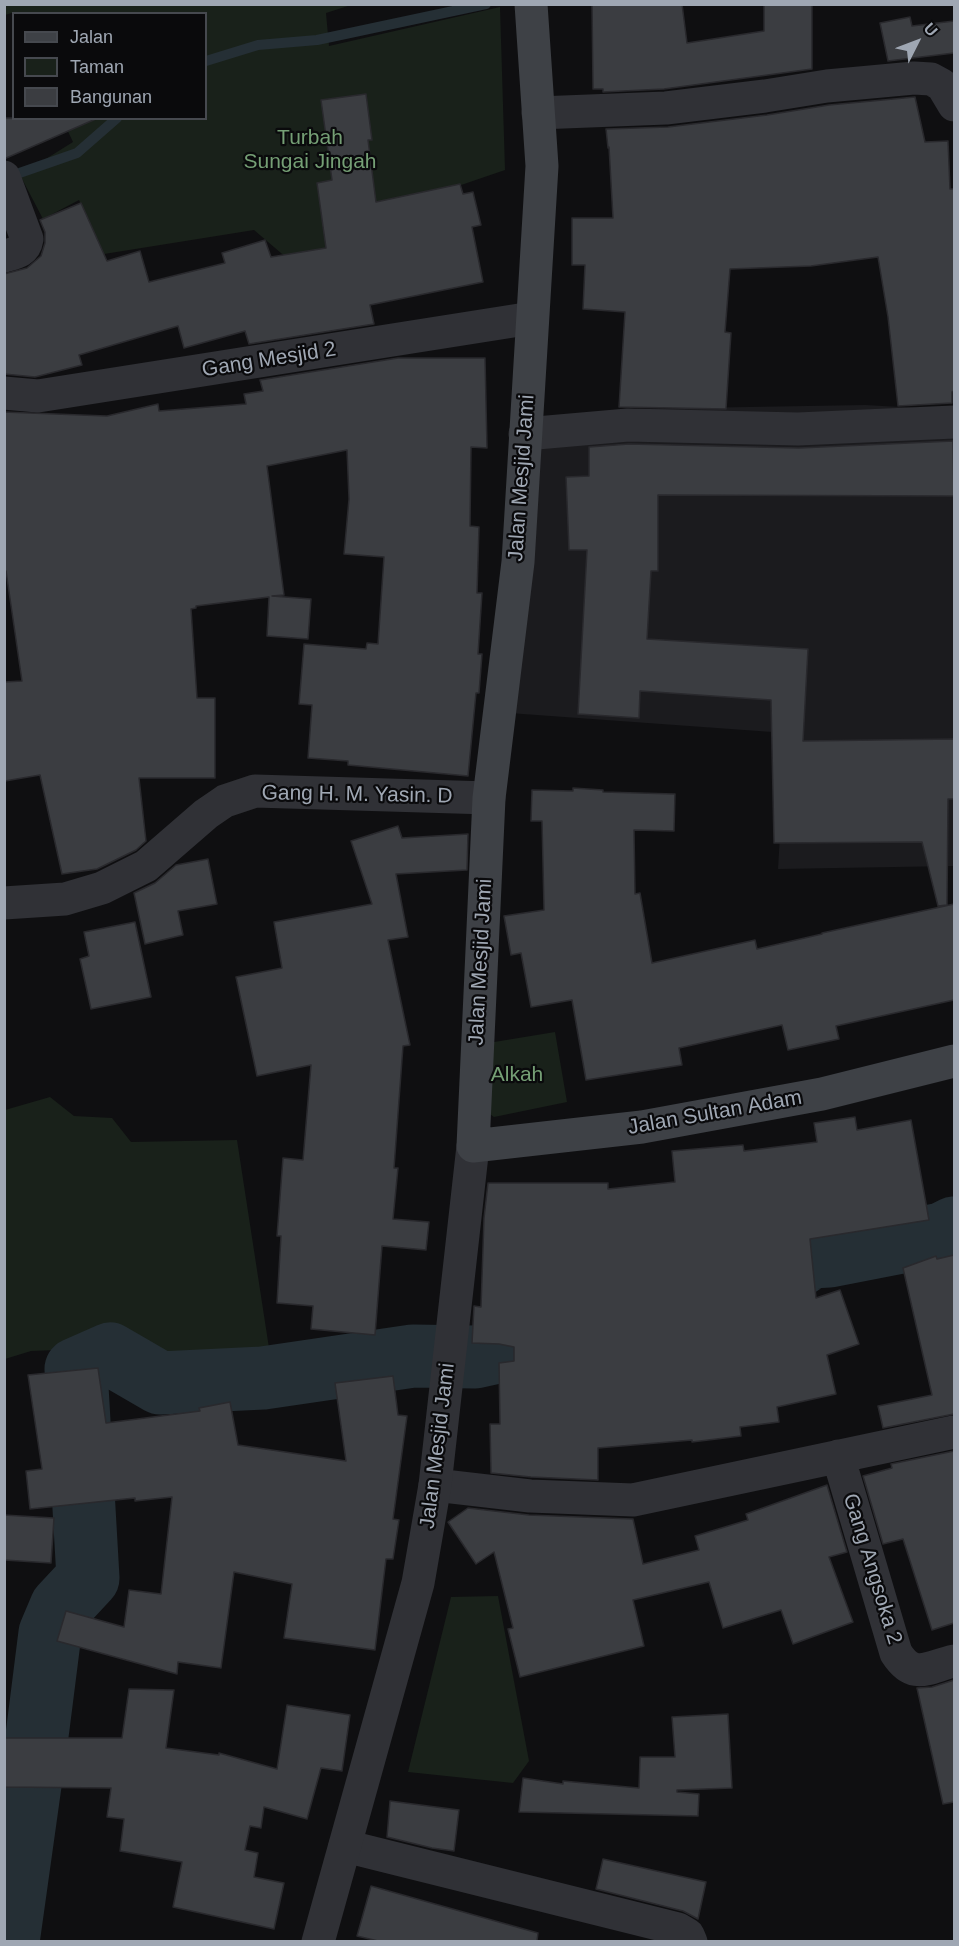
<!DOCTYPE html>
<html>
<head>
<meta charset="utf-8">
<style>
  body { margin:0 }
  #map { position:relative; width:959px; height:1946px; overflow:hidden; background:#0f0f11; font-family:Arial,sans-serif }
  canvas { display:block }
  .frame { position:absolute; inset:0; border:6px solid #9fa7b3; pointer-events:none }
  .legend { position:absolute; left:12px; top:12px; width:195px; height:108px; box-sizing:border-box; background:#0a0a0c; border:2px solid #46494f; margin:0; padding:8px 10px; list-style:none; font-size:18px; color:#9fa7b3 }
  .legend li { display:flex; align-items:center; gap:12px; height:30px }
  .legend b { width:30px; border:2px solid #46494f }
  .north { position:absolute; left:887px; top:12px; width:60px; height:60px; -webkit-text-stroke:4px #0a0a0c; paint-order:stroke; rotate:48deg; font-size:16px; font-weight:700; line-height:24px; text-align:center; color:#9fa7b3 }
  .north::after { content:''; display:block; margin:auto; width:21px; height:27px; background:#9fa7b3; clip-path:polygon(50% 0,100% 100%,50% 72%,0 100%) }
</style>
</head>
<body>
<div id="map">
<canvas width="959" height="1946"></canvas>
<div class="frame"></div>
<ul class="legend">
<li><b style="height:8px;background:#3e4146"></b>Jalan</li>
<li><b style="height:16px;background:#19211a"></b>Taman</li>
<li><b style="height:16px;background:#3b3d41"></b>Bangunan</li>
</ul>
<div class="north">U</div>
</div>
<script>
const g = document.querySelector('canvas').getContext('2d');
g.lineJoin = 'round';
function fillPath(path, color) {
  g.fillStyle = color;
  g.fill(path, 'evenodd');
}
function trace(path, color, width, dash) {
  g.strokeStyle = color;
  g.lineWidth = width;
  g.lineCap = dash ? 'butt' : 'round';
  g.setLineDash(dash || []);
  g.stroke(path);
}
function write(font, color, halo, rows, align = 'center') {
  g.font = font + ' Arial,sans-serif';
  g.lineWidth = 4.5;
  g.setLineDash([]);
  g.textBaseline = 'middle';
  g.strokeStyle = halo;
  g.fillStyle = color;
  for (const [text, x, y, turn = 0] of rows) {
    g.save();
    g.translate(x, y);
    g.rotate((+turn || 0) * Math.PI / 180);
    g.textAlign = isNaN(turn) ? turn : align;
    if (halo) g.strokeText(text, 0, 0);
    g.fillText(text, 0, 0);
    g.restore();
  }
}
fillPath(new Path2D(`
  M 865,405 L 954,410 L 954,866 L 778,869 L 786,733 L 509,713 L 537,424 L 631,409 Z`), '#1b1b1e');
fillPath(new Path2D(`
  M 5,4 L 351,5 L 326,13 L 329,46 L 500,7 L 505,170 L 391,209 L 391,235 L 288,259 L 254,230 L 104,254 L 79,200 L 43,219 L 20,175 L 73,142 L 62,119 L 206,118 L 206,14 L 14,14 L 13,17 L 12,13 L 5,15 Z
  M 555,1032 L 567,1102 L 494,1117 L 483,1109 L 482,1044 Z
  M 50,1097 L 74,1116 L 112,1118 L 131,1142 L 237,1140 L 269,1348 L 141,1372 L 108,1348 L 31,1351 L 5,1359 L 5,1110 Z
  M 498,1596 L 529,1761 L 513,1783 L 408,1772 L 451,1597 Z`), '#19211a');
trace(new Path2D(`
  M 206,61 L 258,45 L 317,40 L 486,4
  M 8,177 L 77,153 L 117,118`), '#252f35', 10);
trace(new Path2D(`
  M 741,1305 L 811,1257 L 829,1256 L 942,1234 L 954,1228
  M 8,1942 L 38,1728 L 50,1633 L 61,1607 L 88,1578 L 76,1369 L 110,1354 L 160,1383 L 263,1378 L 413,1356 L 475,1357 L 588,1332 L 598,1334`), '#252f35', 63);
const building = new Path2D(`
  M 592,4 L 682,4 L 687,43 L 764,31 L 764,4 L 812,4 L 812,69 L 664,89 L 603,92 L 603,89 L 593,89 Z
  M 910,17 L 912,26 L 954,21 L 954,53 L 888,61 L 880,23 Z
  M 366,94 L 372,140 L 368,140 L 376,202 L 460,184 L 463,194 L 473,192 L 481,225 L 472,227 L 483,282 L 370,305 L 374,324 L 249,344 L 245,331 L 184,348 L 178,326 L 79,355 L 82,365 L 35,377 L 4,374 L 4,274 L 27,268 L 41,256 L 45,243 L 45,232 L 40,220 L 81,203 L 107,261 L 140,251 L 149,282 L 225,263 L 222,253 L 265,240 L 271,257 L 326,248 L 317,183 L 332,180 L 321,100 Z
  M 915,97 L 925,142 L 948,141 L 950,189 L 954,189 L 954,391 L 952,392 L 952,403 L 898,406 L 888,317 L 878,257 L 811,266 L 730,269 L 725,332 L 731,333 L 726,409 L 619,407 L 625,312 L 583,309 L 585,265 L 572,265 L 572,218 L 613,218 L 609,147 L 608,148 L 606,129 L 668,127 L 767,115 L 829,105 Z
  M 4,118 L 98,118 L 4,159 Z
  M 398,358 L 485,358 L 487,448 L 471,447 L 470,526 L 479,527 L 477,593 L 482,593 L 478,654 L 482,654 L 479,693 L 476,693 L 468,776 L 348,765 L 348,761 L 308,758 L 312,705 L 299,704 L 304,644 L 366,649 L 367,643 L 378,644 L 384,557 L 344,554 L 349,499 L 347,450 L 267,466 L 284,595 L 272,596 L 311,599 L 308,639 L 267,636 L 269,597 L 196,606 L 196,608 L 191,609 L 197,698 L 215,698 L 215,778 L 139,778 L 146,841 L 136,850 L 97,869 L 62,874 L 40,775 L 5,781 L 4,682 L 22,681 L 6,571 L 4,571 L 4,412 L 107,416 L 158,404 L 159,411 L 246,404 L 244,394 L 263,391 L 260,380 Z
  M 953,441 L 954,496 L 658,495 L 658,571 L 651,571 L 647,639 L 808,649 L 803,741 L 954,739 L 954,799 L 948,799 L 947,905 L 938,906 L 922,842 L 774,843 L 771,700 L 640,691 L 639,718 L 578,714 L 587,550 L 569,550 L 566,477 L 589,476 L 589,447 L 629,444 L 799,448 Z
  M 573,788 L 603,790 L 603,792 L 675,794 L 674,831 L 634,830 L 635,894 L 640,893 L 652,963 L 755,940 L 757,949 L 822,934 L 822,933 L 954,904 L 954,1000 L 836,1026 L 839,1039 L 788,1050 L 782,1025 L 679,1048 L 682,1065 L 586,1080 L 572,1000 L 531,1007 L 521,953 L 511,955 L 504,916 L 544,910 L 542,821 L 531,821 L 532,790 L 573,791 Z
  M 398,826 L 402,838 L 468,834 L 467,870 L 396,874 L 408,937 L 388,940 L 410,1045 L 403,1046 L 394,1168 L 398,1168 L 393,1219 L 429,1222 L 426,1250 L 382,1246 L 375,1335 L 311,1329 L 313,1306 L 277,1303 L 281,1236 L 277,1236 L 283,1158 L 303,1160 L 311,1065 L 257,1076 L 236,977 L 282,968 L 274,922 L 372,904 L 351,841 Z
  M 208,859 L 217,904 L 178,911 L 183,935 L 145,944 L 134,893 L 155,883 L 176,865 Z
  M 135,922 L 151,997 L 91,1009 L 80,959 L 89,956 L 84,932 Z
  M 855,1117 L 857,1130 L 911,1120 L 929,1220 L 810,1239 L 816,1298 L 840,1290 L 859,1344 L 827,1355 L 836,1394 L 777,1407 L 779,1422 L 740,1427 L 741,1436 L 692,1442 L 692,1440 L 598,1448 L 598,1480 L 531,1477 L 491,1473 L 490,1424 L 500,1424 L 499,1363 L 514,1361 L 514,1347 L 499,1344 L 472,1343 L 474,1306 L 481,1307 L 484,1218 L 488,1183 L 608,1183 L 608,1189 L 675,1182 L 672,1151 L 743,1145 L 744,1151 L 817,1142 L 814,1123 Z
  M 954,1255 L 954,1414 L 883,1428 L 878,1406 L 932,1395 L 903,1268 L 936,1256 L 937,1259 Z
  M 98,1368 L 106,1423 L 200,1411 L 199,1408 L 230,1402 L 238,1445 L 346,1461 L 335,1383 L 393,1376 L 398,1415 L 407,1416 L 393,1519 L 399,1520 L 393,1559 L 386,1559 L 375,1650 L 284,1638 L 292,1584 L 234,1572 L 221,1668 L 178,1662 L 177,1674 L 57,1641 L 66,1611 L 124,1627 L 129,1590 L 161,1594 L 172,1497 L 135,1501 L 135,1498 L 30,1509 L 26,1471 L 42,1469 L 28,1375 Z
  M 954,1451 L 954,1623 L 932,1630 L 903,1539 L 883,1544 L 863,1476 L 892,1468 L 891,1464 Z
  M 827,1485 L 847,1552 L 829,1557 L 853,1622 L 793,1644 L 781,1610 L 723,1628 L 709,1582 L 633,1600 L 644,1646 L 520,1677 L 508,1629 L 513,1628 L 494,1552 L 476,1564 L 448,1522 L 468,1508 L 529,1515 L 633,1519 L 643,1564 L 699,1550 L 695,1536 L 748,1520 L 746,1514 Z
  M 4,1515 L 54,1518 L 51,1563 L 4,1560 Z
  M 954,1680 L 954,1802 L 943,1804 L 917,1688 L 932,1687 Z
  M 129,1689 L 174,1690 L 166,1748 L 219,1755 L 219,1753 L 277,1769 L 287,1705 L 350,1715 L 342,1771 L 321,1768 L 307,1819 L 264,1807 L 261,1828 L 250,1826 L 245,1850 L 258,1853 L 254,1877 L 284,1883 L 274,1929 L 173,1907 L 182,1862 L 120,1851 L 124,1819 L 107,1817 L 111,1788 L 4,1787 L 4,1738 L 122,1738 Z
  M 728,1714 L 732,1788 L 677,1790 L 677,1792 L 699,1794 L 698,1816 L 519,1812 L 523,1778 L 563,1784 L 563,1781 L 639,1788 L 640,1757 L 675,1757 L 672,1717 Z
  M 390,1801 L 459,1810 L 454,1851 L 432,1848 L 387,1837 Z
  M 603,1859 L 706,1882 L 698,1919 L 683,1911 L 596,1889 Z
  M 371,1886 L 538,1933 L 537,1941 L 378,1941 L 357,1936 Z`);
fillPath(building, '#3b3d41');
trace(building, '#29292d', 1.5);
trace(new Path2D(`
  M 538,113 L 666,108 L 765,96 L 827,86 L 914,78 L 931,79 L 942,85 L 954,105
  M 4,177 L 27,239 C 25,252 15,253 4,256
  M 4,393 L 38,396 L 532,318
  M 525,434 L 628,425 L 798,429 L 954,422
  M 4,903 L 65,899 L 102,888 L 146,866 L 206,814 L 225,801 L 255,791 L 489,798
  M 838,1456 L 896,1653 C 914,1681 928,1667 954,1661
  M 435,1485 L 530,1496 L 633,1500 L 954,1432
  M 345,1846 L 678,1929 L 688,1935 L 691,1942`), '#303136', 33);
trace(new Path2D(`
  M 318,1942 L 418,1583 L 435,1485 L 473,1146`), '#303136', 33);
trace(new Path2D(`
  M 531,4 L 542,166 L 518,562 L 489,798 L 473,1146 L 642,1127 L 822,1094 L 954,1061`), '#3e4146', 33);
write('21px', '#759f75', '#0a0a0c', [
  ["Turbah",310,138],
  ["Sungai Jingah",310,162],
  ["Alkah",517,1075]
]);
write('21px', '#9fa7b3', '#0a0a0c', [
  ["Gang Mesjid 2",269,360,-9],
  ["Jalan Mesjid Jami",522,478,-86],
  ["Gang H. M. Yasin. D",357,795,1],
  ["Jalan Mesjid Jami",481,962,-87],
  ["Jalan Sultan Adam",715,1113,-10],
  ["Jalan Mesjid Jami",438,1446,-83],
  ["Gang Angsoka 2",872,1569,73]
]);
</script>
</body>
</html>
